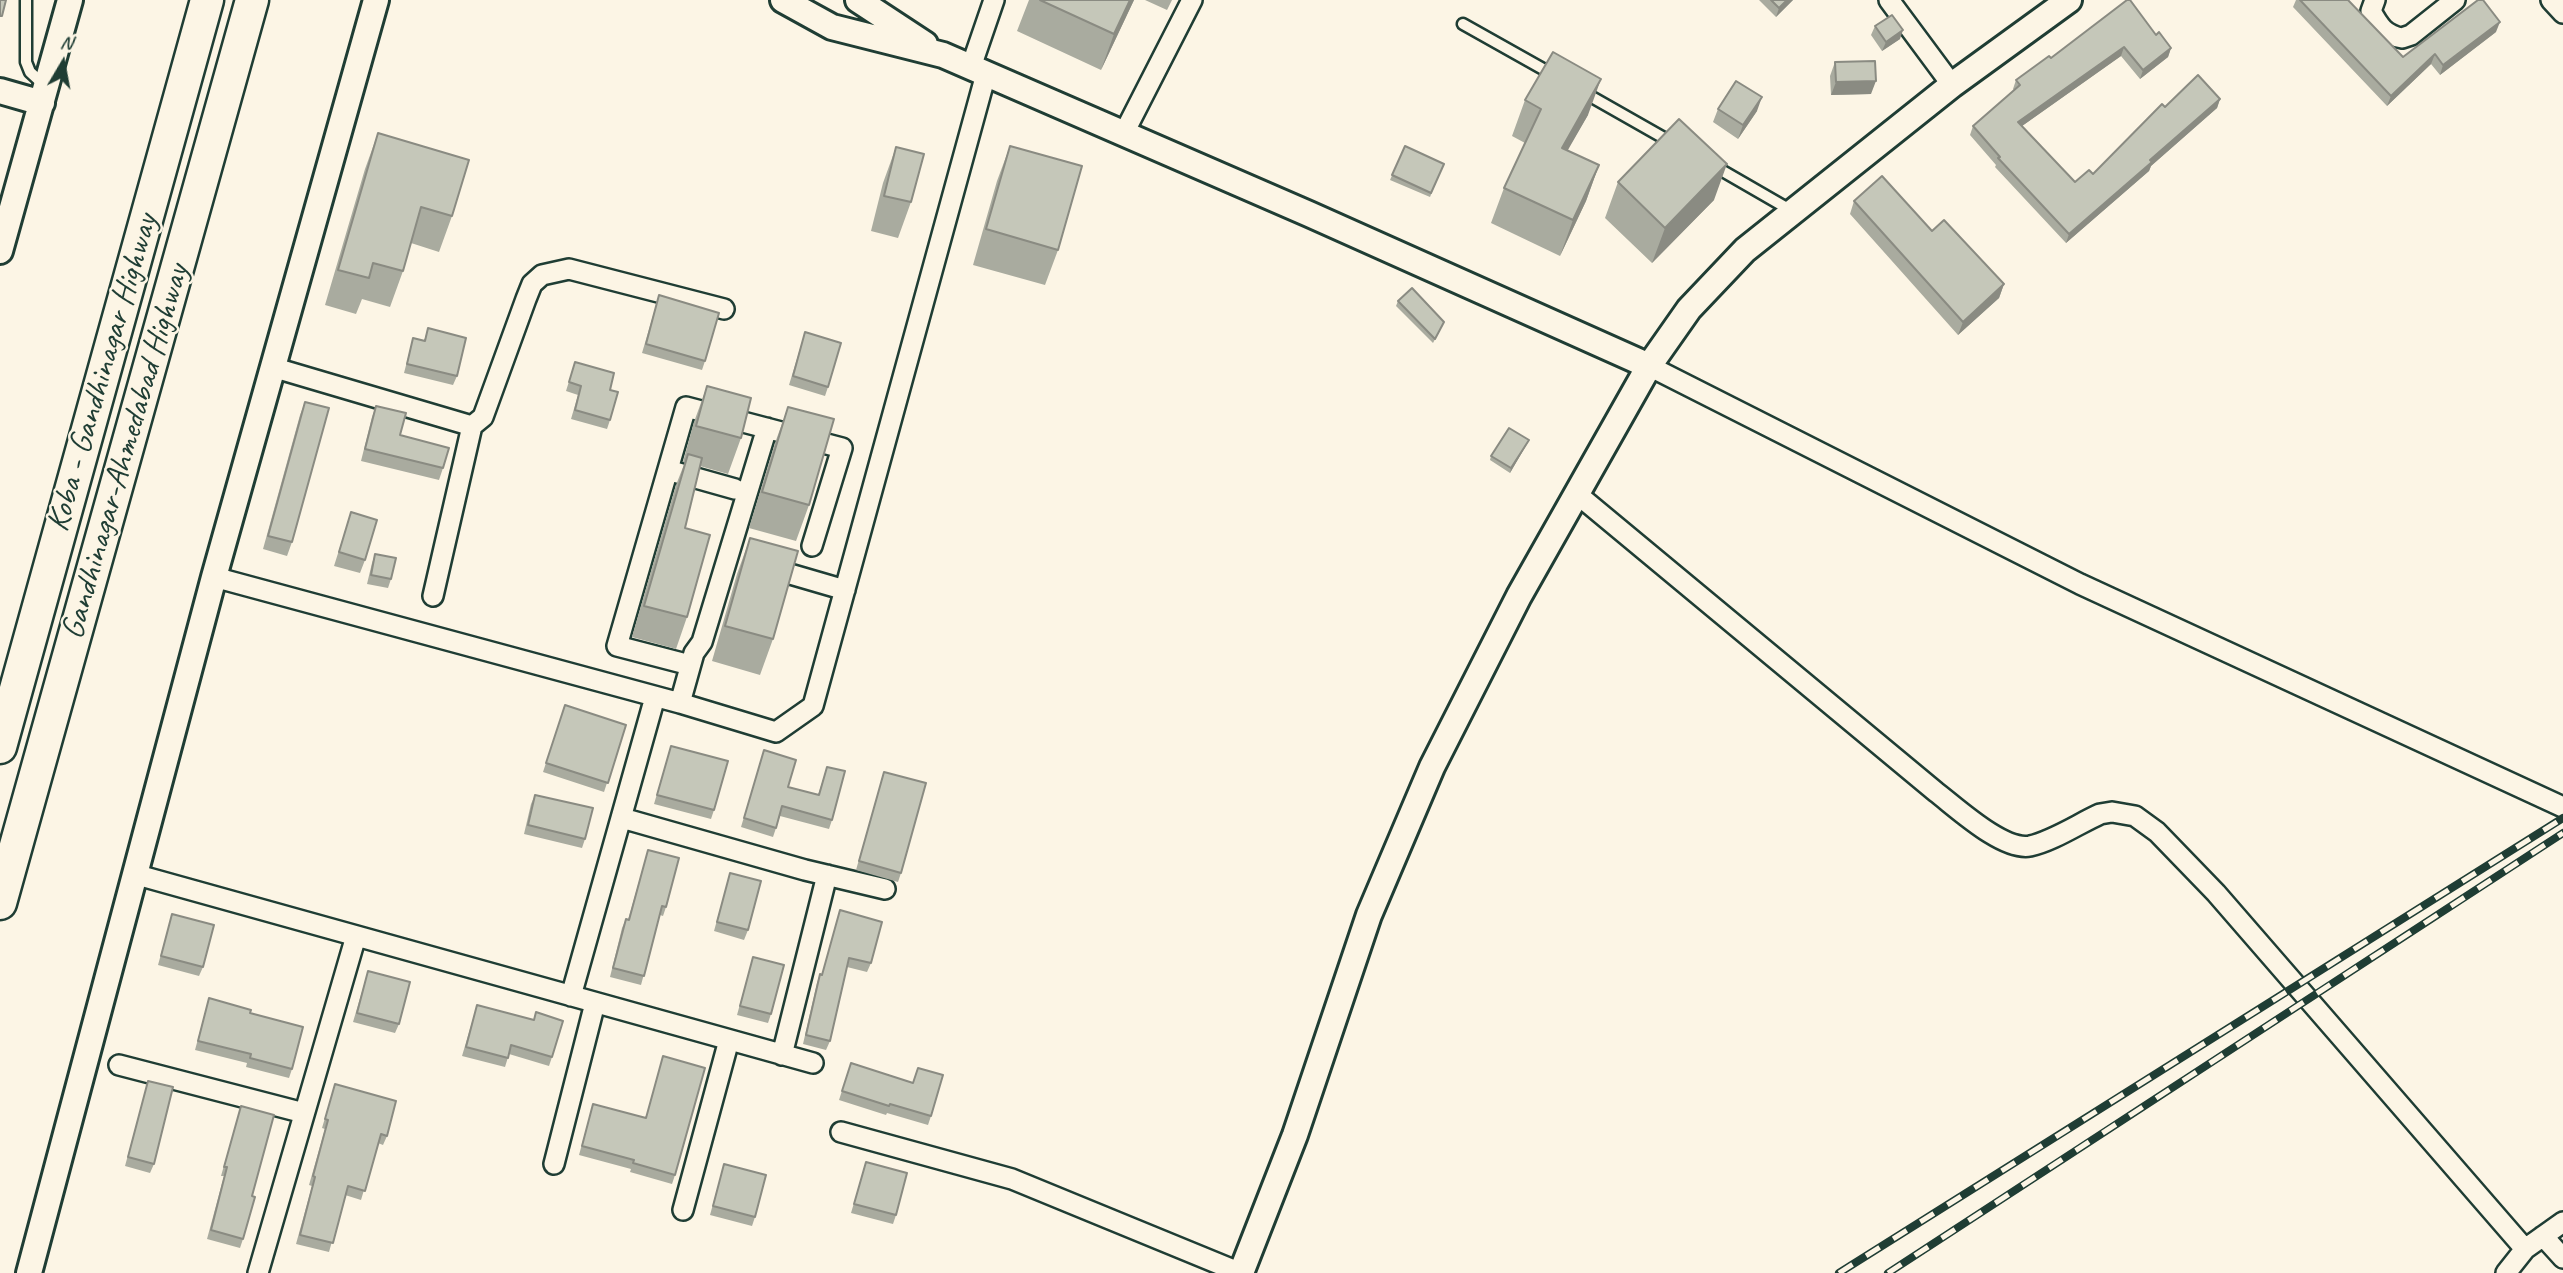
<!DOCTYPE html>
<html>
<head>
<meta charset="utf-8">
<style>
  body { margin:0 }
  #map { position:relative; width:2563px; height:1273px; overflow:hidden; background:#fcf5e5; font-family:Caveat,sans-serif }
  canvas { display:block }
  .north { position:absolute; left:28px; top:28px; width:70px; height:70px; -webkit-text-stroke:5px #fcf5e5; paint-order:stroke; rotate:10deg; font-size:19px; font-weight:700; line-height:28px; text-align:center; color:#1f3d34 }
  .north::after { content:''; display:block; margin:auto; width:24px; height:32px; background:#1f3d34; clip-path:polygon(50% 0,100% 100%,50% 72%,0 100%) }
</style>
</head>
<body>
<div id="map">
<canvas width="2563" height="1273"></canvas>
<div class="north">N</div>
</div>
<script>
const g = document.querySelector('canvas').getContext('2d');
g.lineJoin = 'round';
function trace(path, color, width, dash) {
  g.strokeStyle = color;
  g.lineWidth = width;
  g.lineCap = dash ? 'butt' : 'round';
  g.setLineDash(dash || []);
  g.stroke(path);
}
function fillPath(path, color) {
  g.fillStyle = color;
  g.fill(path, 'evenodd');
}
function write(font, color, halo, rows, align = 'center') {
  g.font = font + ' Caveat,sans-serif';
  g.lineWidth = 5;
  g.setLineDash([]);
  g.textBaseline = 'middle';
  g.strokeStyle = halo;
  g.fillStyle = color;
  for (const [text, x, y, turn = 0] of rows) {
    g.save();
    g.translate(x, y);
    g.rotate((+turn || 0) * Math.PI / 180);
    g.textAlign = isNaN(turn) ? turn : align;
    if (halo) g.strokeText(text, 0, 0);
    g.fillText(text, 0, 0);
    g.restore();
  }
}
const service = new Path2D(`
  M 26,0 L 26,62 L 30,72 L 43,84
  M 1463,24 L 1552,74
  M 1583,92 L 1671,142
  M 1714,166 L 1792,211`);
const minor = new Path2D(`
  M 1889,0 L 1952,85
  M 2375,0 L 2371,11 C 2379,26 2385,35 2402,38 L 2411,35 L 2455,0
  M 2551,0 L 2563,13
  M 971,67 L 994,0
  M 1124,133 L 1192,0
  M 1649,366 L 2080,584 L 2563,807
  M 272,367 L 472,426 L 483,417 L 526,299 L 532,284 L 542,275 L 569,269 L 724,309
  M 671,471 L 735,489
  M 1577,494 L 1936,792 C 1957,808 2003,851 2030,846 C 2053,841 2078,824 2100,814 L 2112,812 L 2135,816 L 2157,832 L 2216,893 L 2525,1249
  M 766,567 L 845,590
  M 214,577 L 680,703 L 776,732 L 813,706 L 986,74
  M 433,596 L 472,426
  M 690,665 L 617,646 L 686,407 L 842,448 L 812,546
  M 680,703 L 694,653 L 702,642 L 767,428
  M 622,818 L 805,870 L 885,889
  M 134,874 L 813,1063
  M 571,996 L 655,697
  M 782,1055 L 827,875
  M 119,1065 L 304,1113
  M 841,1132 L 1012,1179 L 1241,1273
  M 554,1164 L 595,1003
  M 683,1210 L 729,1040
  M 2543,1236 L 2563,1258
  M 258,1273 L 356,936
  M 2506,1273 L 2525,1249 L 2563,1222`);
const tertiary = new Path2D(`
  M 783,0 L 832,27 L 943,55 L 1309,214 L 1649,366
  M 858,0 L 925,44
  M 0,91 L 42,103
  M 0,251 L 70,0
  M 29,1273 L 214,577 L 376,0
  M 1241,1273 L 1295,1135 L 1369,915 L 1432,767 L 1519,596 L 1649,366 L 1689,309 L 1745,250 L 1952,85 L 2069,0`);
const primary = new Path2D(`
  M 0,747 L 207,0
  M 0,903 L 252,0`);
trace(service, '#1f3d34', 15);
trace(minor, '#1f3d34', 24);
trace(tertiary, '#1f3d34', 30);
trace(primary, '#1f3d34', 37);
trace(service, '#fcf5e5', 10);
trace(minor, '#fcf5e5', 19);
trace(tertiary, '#fcf5e5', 24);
trace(primary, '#fcf5e5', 32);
const rail = new Path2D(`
  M 1839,1273 L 2563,818
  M 1888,1273 L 2563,833`);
trace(rail, '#1f3d34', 8);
trace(rail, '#fcf5e5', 5, [16]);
fillPath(new Path2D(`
  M 1029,0 L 1134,0 L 1101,70 L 1017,31 Z
  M 1145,0 L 1172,0 L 1167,10 Z
  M 1759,0 L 1793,0 L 1776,17 Z
  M 2296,0 L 2348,0 L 2403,57 L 2496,32 L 2440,75 L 2431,64 L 2387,106 L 2293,7 Z
  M 1875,26 L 1900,39 L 1882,51 L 1871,35 Z
  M 2156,35 L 2171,48 L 2168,57 L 2140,79 L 2121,56 L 2022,126 L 2075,182 L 2093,174 L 2165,107 L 2220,99 L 2217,108 L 2151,166 L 2149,171 L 2066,243 L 1995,167 L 1996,165 L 1970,135 L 1973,126 L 2014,90 L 2013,89 L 2016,80 L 2051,58 Z
  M 1835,62 L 1871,94 L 1831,95 L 1830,76 Z
  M 1525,100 L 1588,115 L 1567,150 L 1599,165 L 1586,201 L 1560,256 L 1491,223 L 1504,188 L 1525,143 L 1512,136 Z
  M 1718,109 L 1757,111 L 1738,139 L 1713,122 Z
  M 378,133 L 452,216 L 439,252 L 411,243 L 403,271 L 390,307 L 362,299 L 356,314 L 325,305 L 365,169 Z
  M 1010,146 L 1058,250 L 1045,285 L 973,265 L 997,181 Z
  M 1405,146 L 1444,164 L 1430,197 L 1390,180 Z
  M 896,147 L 911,202 L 898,238 L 871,231 L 883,183 Z
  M 1618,182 L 1714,200 L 1652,263 L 1605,218 Z
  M 1854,201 L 1932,231 L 2004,284 L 1999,298 L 1958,335 L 1850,214 Z
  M 659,295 L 705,361 L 702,370 L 642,353 Z
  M 1398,301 L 1444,322 L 1433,343 L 1396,306 Z
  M 428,328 L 457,376 L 453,385 L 404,373 L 413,338 L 424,341 Z
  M 805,332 L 828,387 L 825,396 L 789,385 Z
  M 575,362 L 610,390 L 610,420 L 607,429 L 571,419 L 578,395 L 566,391 Z
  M 707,386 L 741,438 L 728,474 L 700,466 L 685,528 L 687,617 L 676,649 L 632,637 L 676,485 L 685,462 L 683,462 L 694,422 Z
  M 305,402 L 292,542 L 287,556 L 263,549 L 300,415 Z
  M 376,406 L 400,435 L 443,468 L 439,480 L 361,461 L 372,417 Z
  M 788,407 L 809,505 L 796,541 L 749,528 L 775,443 Z
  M 1529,440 L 1510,473 L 1490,460 L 1491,456 Z
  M 351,512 L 365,560 L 360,573 L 334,566 Z
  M 750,538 L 773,639 L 760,675 L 712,661 L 737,574 Z
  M 375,554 L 391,579 L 388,588 L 367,584 L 372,563 Z
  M 565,705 L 626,725 L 604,792 L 543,772 Z
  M 671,746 L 714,810 L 711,819 L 654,804 Z
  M 764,750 L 788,787 L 818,795 L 827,767 L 832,820 L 829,829 L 780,816 L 773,837 L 741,827 Z
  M 884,772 L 901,873 L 898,882 L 856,870 Z
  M 535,795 L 585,839 L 582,848 L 524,834 L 531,804 Z
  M 648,850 L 666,907 L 663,916 L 660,915 L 641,985 L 610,977 L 622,928 L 626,919 L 628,920 Z
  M 730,873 L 748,930 L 744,940 L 714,931 Z
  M 840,910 L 871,963 L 867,972 L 847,967 L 830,1041 L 826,1050 L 803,1044 L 817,983 L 820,974 L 822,975 Z
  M 172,914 L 203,967 L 199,976 L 158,965 Z
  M 753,957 L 771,1014 L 768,1023 L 737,1015 Z
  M 368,971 L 399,1024 L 395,1033 L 353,1022 Z
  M 209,998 L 250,1013 L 292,1069 L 289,1078 L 246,1067 L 247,1063 L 195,1050 Z
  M 477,1005 L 552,1057 L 549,1066 L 509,1054 L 505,1067 L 462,1056 Z
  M 663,1056 L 675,1175 L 672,1184 L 630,1172 L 631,1169 L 579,1155 L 593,1104 L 646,1118 Z
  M 851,1063 L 913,1083 L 918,1068 L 931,1116 L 928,1125 L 887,1113 L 886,1115 L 839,1100 Z
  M 148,1081 L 154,1164 L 150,1173 L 125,1166 Z
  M 335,1084 L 387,1136 L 383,1145 L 378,1143 L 361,1200 L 345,1195 L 329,1252 L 296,1244 L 312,1186 L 309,1185 L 325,1129 L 322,1128 Z
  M 241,1106 L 252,1196 L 243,1239 L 240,1248 L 207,1239 L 224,1176 L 221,1176 Z
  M 866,1162 L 896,1215 L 893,1224 L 851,1213 Z
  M 724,1164 L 755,1217 L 752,1226 L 710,1215 Z`), '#a9ab9f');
fillPath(new Path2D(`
  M 1130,0 L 1134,0 L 1101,70 L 1114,34 Z
  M 1787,0 L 1793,0 L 1776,17 L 1779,8 Z
  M 2500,22 L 2496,32 L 2440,75 L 2443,65 Z
  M 1903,30 L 1900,39 L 1882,51 L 1886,42 Z
  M 2124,47 L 2121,56 L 2015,131 L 2018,122 Z
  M 2171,48 L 2168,57 L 2140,79 L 2143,70 Z
  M 2435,54 L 2431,64 L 2387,106 L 2391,96 Z
  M 1601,79 L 1588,115 L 1549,183 L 1562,148 Z
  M 1876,81 L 1871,94 L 1831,95 L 1836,82 Z
  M 1762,97 L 1757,111 L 1738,139 L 1743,125 Z
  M 2220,99 L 2217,108 L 2151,166 L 2149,171 L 2066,243 L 2069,234 L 2150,160 Z
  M 1727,164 L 1714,200 L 1652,263 L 1665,228 Z
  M 1599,165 L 1586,201 L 1560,256 L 1573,220 Z
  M 2004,284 L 1999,298 L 1958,335 L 1963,322 Z
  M 1529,440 L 1527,444 L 1510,473 L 1511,468 Z`), '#8a8b82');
const building = new Path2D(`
  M 0,0 L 6,0 L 2,16 L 0,16 Z
  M 1040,0 L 1130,0 L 1114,34 Z
  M 1771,0 L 1787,0 L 1779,8 Z
  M 2127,0 L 2130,0 L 2156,35 L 2159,32 L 2171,48 L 2143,70 L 2124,47 L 2018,122 L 2075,182 L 2089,170 L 2093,174 L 2162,104 L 2165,107 L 2198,75 L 2220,99 L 2150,160 L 2152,162 L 2069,234 L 1998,158 L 2000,157 L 1973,126 L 2020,85 L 2016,80 L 2049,56 L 2051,58 Z
  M 2300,0 L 2348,0 L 2403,57 L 2478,0 L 2483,0 L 2500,22 L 2443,65 L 2435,54 L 2391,96 Z
  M 1892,15 L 1903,30 L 1886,42 L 1875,26 Z
  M 1553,52 L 1601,79 L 1562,148 L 1599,165 L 1573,220 L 1504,188 L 1541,109 L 1525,100 Z
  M 1875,61 L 1876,81 L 1836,82 L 1835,62 Z
  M 1736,81 L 1762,97 L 1743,125 L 1718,109 Z
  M 1679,119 L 1727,164 L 1665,228 L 1618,182 Z
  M 378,133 L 469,160 L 452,216 L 421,207 L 403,271 L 373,263 L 369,278 L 338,270 Z
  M 1010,146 L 1082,166 L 1058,250 L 986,229 Z
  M 1405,146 L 1444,164 L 1431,193 L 1392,175 Z
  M 896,147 L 924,154 L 911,202 L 884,196 Z
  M 1882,176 L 1932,231 L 1944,220 L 2004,284 L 1963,322 L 1854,201 Z
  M 1412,288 L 1444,322 L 1435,339 L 1398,301 Z
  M 659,295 L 719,313 L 705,361 L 646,344 Z
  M 428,328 L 466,338 L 457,376 L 407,364 L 413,338 L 425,341 Z
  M 805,332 L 841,343 L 828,387 L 793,376 Z
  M 575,362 L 614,373 L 610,390 L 618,392 L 610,420 L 575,410 L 581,386 L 569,382 Z
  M 707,386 L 751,398 L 741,438 L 696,426 Z
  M 305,402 L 329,408 L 292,542 L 268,536 Z
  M 376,406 L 406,413 L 400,435 L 449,448 L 443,468 L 365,449 Z
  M 788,407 L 834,419 L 809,505 L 762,492 Z
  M 1509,428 L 1529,440 L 1511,468 L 1491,456 Z
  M 688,454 L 702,458 L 685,528 L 710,535 L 687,617 L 644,606 Z
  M 351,512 L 377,520 L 365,560 L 339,552 Z
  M 750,538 L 798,551 L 773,639 L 725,626 Z
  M 375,554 L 396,558 L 391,579 L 371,575 Z
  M 565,705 L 626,725 L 608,783 L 546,763 Z
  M 671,746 L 728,761 L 714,810 L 657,795 Z
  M 764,750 L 796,760 L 788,787 L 819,795 L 827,767 L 845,771 L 832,820 L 782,806 L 776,828 L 744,818 Z
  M 884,772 L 926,783 L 901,873 L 859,861 Z
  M 535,795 L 593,808 L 585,839 L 528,825 Z
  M 648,850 L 679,858 L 666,907 L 662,906 L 644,976 L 613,968 L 626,919 L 629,920 Z
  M 730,873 L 761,881 L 748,930 L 717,922 Z
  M 840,910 L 882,922 L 871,963 L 849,958 L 830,1041 L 806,1035 L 820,974 L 822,975 Z
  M 172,914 L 214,925 L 203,967 L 161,956 Z
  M 753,957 L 784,965 L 771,1014 L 740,1006 Z
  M 368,971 L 410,982 L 399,1024 L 357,1013 Z
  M 209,998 L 251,1010 L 250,1013 L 303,1027 L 292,1069 L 250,1058 L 251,1054 L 198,1041 Z
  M 477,1005 L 534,1020 L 536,1012 L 563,1021 L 552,1057 L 511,1045 L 508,1058 L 466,1047 Z
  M 663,1056 L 705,1068 L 675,1175 L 633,1163 L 634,1160 L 582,1146 L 593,1104 L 646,1118 Z
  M 851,1063 L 913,1083 L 918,1068 L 943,1075 L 931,1116 L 890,1104 L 889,1106 L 842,1091 Z
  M 148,1081 L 173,1087 L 154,1164 L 128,1157 Z
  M 335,1084 L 396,1101 L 387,1136 L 381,1134 L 365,1191 L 348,1186 L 333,1243 L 300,1235 L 315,1177 L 313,1176 L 328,1120 L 325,1119 Z
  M 241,1106 L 274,1115 L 252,1196 L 255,1197 L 243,1239 L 211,1230 L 227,1167 L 224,1167 Z
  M 866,1162 L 907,1173 L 896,1215 L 854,1204 Z
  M 724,1164 L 766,1175 L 755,1217 L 713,1206 Z`);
fillPath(building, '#c5c7b9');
trace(building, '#8a8b82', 2);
write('33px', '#1f3d34', '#fcf5e5', [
  ["Koba - Gandhinagar Highway",103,373,-74],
  ["Gandhinagar-Ahmedabad Highway",126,452,-74]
]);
</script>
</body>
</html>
